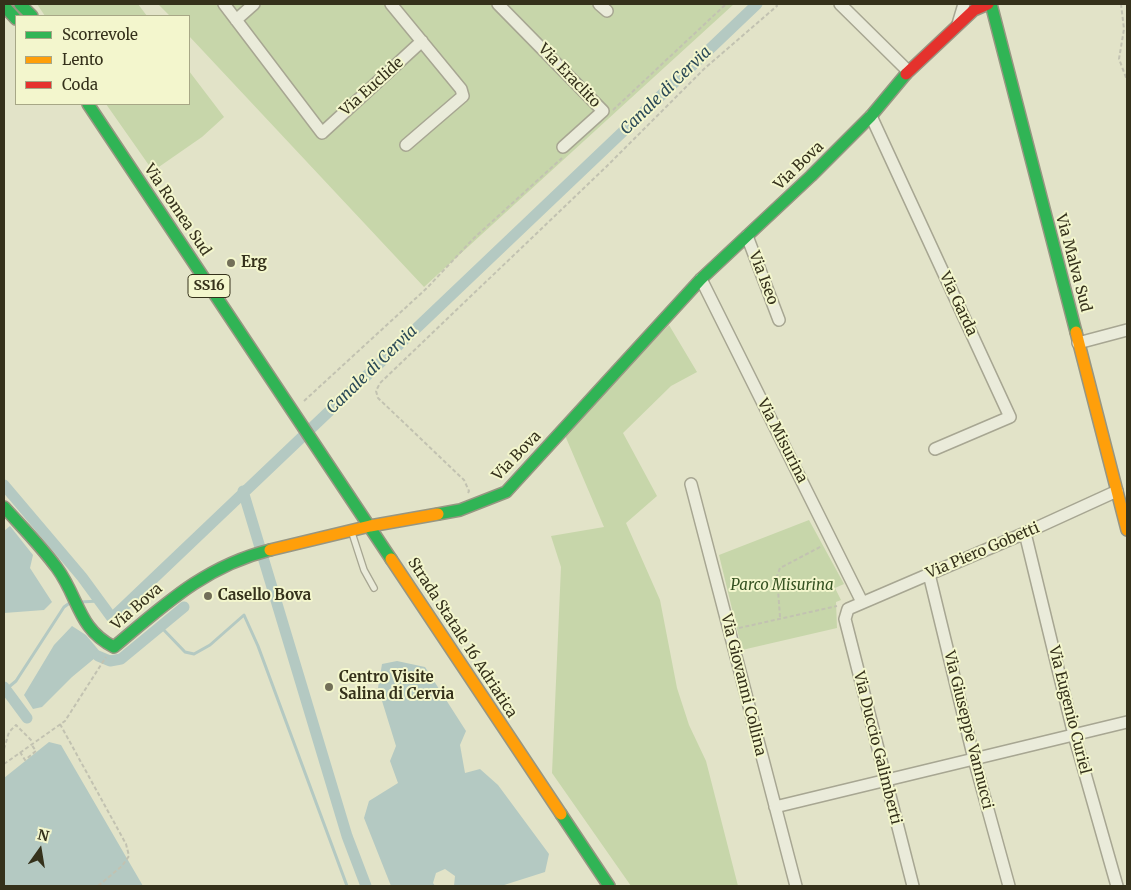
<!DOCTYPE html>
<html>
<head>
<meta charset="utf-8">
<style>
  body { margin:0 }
  #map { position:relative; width:1131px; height:890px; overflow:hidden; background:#e2e3c8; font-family:Merriweather,serif }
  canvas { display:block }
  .frame { position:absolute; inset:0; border:5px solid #35311b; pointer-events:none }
  .legend { position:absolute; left:15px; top:15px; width:175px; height:90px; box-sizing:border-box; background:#f3f6cd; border:1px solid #a7a786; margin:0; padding:6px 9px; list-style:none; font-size:15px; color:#35311b }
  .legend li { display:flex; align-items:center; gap:10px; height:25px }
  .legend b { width:25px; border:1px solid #a7a786 }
  .north { position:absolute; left:15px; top:825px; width:50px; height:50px; -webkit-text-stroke:4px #f3f6cd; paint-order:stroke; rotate:13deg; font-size:14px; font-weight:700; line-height:20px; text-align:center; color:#35311b }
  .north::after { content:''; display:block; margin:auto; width:18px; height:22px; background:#35311b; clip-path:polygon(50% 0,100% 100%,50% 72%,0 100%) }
</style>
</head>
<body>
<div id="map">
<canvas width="1131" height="890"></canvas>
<div class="frame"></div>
<ul class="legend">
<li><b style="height:6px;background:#30b455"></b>Scorrevole</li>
<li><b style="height:6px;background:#ff9f0a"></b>Lento</li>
<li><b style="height:6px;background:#e5322d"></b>Coda</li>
</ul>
<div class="north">N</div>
</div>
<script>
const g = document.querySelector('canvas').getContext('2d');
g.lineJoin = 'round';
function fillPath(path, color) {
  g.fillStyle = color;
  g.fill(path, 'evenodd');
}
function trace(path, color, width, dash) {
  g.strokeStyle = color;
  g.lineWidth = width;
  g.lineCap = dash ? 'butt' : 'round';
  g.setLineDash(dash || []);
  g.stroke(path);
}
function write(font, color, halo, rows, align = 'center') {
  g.font = font + ' Merriweather,serif';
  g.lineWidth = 4;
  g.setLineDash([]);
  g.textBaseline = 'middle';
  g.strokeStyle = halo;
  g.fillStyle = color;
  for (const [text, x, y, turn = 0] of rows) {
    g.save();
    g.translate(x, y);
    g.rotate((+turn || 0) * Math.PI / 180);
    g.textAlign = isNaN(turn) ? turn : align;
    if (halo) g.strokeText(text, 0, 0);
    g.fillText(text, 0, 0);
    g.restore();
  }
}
fillPath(new Path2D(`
  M 37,4 L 138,4 L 147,16 L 45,16 Z
  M 158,4 L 734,4 L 424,287 L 189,36 L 189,16 L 170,16 Z
  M 189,71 L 224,117 L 202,137 L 153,171 L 106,104 L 189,104 Z
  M 669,325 L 697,372 L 671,386 L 623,433 L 657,496 L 626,523 L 660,600 L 677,688 L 689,725 L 706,761 L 738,886 L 631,886 L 552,773 L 561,567 L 551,536 L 604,527 L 564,433 Z
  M 809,520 L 844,584 L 835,588 L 841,600 L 836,602 L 837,628 L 742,650 L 719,555 Z`), '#c7d6aa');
fillPath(new Path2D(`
  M 10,526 L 33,555 L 30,568 L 52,602 L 44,610 L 4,613 L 4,531 Z
  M 72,626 L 86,635 L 101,653 L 72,677 L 42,707 L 33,709 L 24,695 L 54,645 Z
  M 397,661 L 425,667 L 466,731 L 460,745 L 465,773 L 480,769 L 498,785 L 549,854 L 545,872 L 501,886 L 454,886 L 455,876 L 445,869 L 436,873 L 433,883 L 435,886 L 391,886 L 364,818 L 369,801 L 398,783 L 390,761 L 396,746 L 378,688 L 382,664 Z
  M 49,742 L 61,745 L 143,886 L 4,886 L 4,778 Z`), '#b4c9c2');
trace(new Path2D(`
  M 80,602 L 99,601
  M 160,626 L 185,652 L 194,654 L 210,645 L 244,615 L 258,646 L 347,886
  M 4,691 L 16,681 L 64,607 L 71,602`), '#b4c9c2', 3);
trace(new Path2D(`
  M 4,485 L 82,577 L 112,618 L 757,4
  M 243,491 L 347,836 L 366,886
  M 98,656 L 110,661 L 121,659 L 184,607
  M 4,687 L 27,718`), '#b4c9c2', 11);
const lane = new Path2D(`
  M 352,533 L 364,570 L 374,588`);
const street = new Path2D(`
  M 224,4 L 322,133 L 422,41
  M 391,4 L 461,89 L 463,96 L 406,145
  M 498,4 L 603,111 L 563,147
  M 599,4 L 607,11
  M 840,4 L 908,71
  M 236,20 L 254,4
  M 958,24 L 964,4
  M 871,116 L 1010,417 L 935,449
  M 747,236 L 779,320
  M 701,279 L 862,602
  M 1078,343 L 1127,330
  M 691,484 L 796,886
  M 1025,533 L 1074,735 L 1117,886
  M 929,574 L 974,759 L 1009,886
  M 775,807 L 1127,722
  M 913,886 L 845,619 L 848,609 L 1025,533 L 1117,491`);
const fast = new Path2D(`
  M 20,4 L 32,16
  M 991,4 L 1076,332
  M 4,6 L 16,19
  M 88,104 L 391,559
  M 4,507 C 22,527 41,546 57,568 C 79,598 78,629 114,647 C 164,605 205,566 270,550
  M 438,514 L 460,510 L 506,492 L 701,279 L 811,176 L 871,116 L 906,74
  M 561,814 L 609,886`);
const slow = new Path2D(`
  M 1076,332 L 1127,530
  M 270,550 L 370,526 L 438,514
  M 391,559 L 561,814`);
const jam = new Path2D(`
  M 906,74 L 974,10 L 988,4`);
trace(lane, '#a7a692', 8);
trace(street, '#a7a692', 14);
trace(fast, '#979682', 14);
trace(slow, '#979682', 14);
trace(jam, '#979682', 14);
trace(new Path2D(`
  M 1121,4 L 1124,29 L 1119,59 L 1127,80
  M 613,110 L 726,4
  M 304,401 L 427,288 L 474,238 L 562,158
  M 468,493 L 469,491 L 464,480 L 378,398 L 376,391 L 380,383 L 606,167 L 705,68 L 777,6 L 776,4
  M 780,617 L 777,576 L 780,568 L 822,546
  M 739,628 L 837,606
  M 60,724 L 126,844 L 129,856 L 122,866 L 98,886
  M 4,749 L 9,732 L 16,725 L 33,742
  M 20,752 L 25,760 L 36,751 L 31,744
  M 4,764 L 65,721 L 106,657`), '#c2c2b1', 2, [4, 2.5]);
trace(lane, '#eaebda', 5.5);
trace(street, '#eaebda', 11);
trace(fast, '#30b455', 11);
trace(slow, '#ff9f0a', 11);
trace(jam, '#e5322d', 11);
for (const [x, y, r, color] of [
  [231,263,5,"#726f58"],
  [208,596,5,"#726f58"],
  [329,687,5,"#726f58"]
]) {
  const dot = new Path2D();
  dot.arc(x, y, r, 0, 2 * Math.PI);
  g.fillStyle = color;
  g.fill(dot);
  trace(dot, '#f3f6cd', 2);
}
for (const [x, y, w] of [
  [209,286,42]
]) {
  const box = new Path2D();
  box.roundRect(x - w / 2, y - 11.5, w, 23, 4);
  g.fillStyle = '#f3f6cd';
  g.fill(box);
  trace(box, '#35311b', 1);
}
write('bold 14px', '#35311b', null, [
  ["SS16",209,286]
]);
write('15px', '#35311b', '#f3f6cd', [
  ["Via Eraclito",569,76,46],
  ["Via Euclide",372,87,-42],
  ["Via Bova",799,166,-44],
  ["Via Romea Sud",177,210,56],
  ["Via Malva Sud",1073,263,75],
  ["Via Iseo",763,278,69],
  ["Via Garda",958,304,65],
  ["Via Misurina",782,441,63],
  ["Via Bova",517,456,-46],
  ["Via Piero Gobetti",983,551,-23],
  ["Via Bova",137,607,-41],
  ["Strada Statale 16 Adriatica",462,638,57],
  ["Via Giovanni Collina",743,685,76],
  ["Via Eugenio Curiel",1069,710,76],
  ["Via Giuseppe Vannucci",968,730,76],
  ["Via Duccio Galimberti",877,748,76]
]);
write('bold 15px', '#35311b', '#f3f6cd', [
  ["Erg",241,263],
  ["Casello Bova",218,596],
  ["Centro Visite",339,678],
  ["Salina di Cervia",339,695]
], 'left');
write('italic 15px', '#355221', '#f3f6cd', [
  ["Parco Misurina",782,586]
]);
write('italic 16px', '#2a4956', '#f3f6cd', [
  ["Canale di Cervia",666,91,-44],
  ["Canale di Cervia",372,370,-44]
]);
</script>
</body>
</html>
